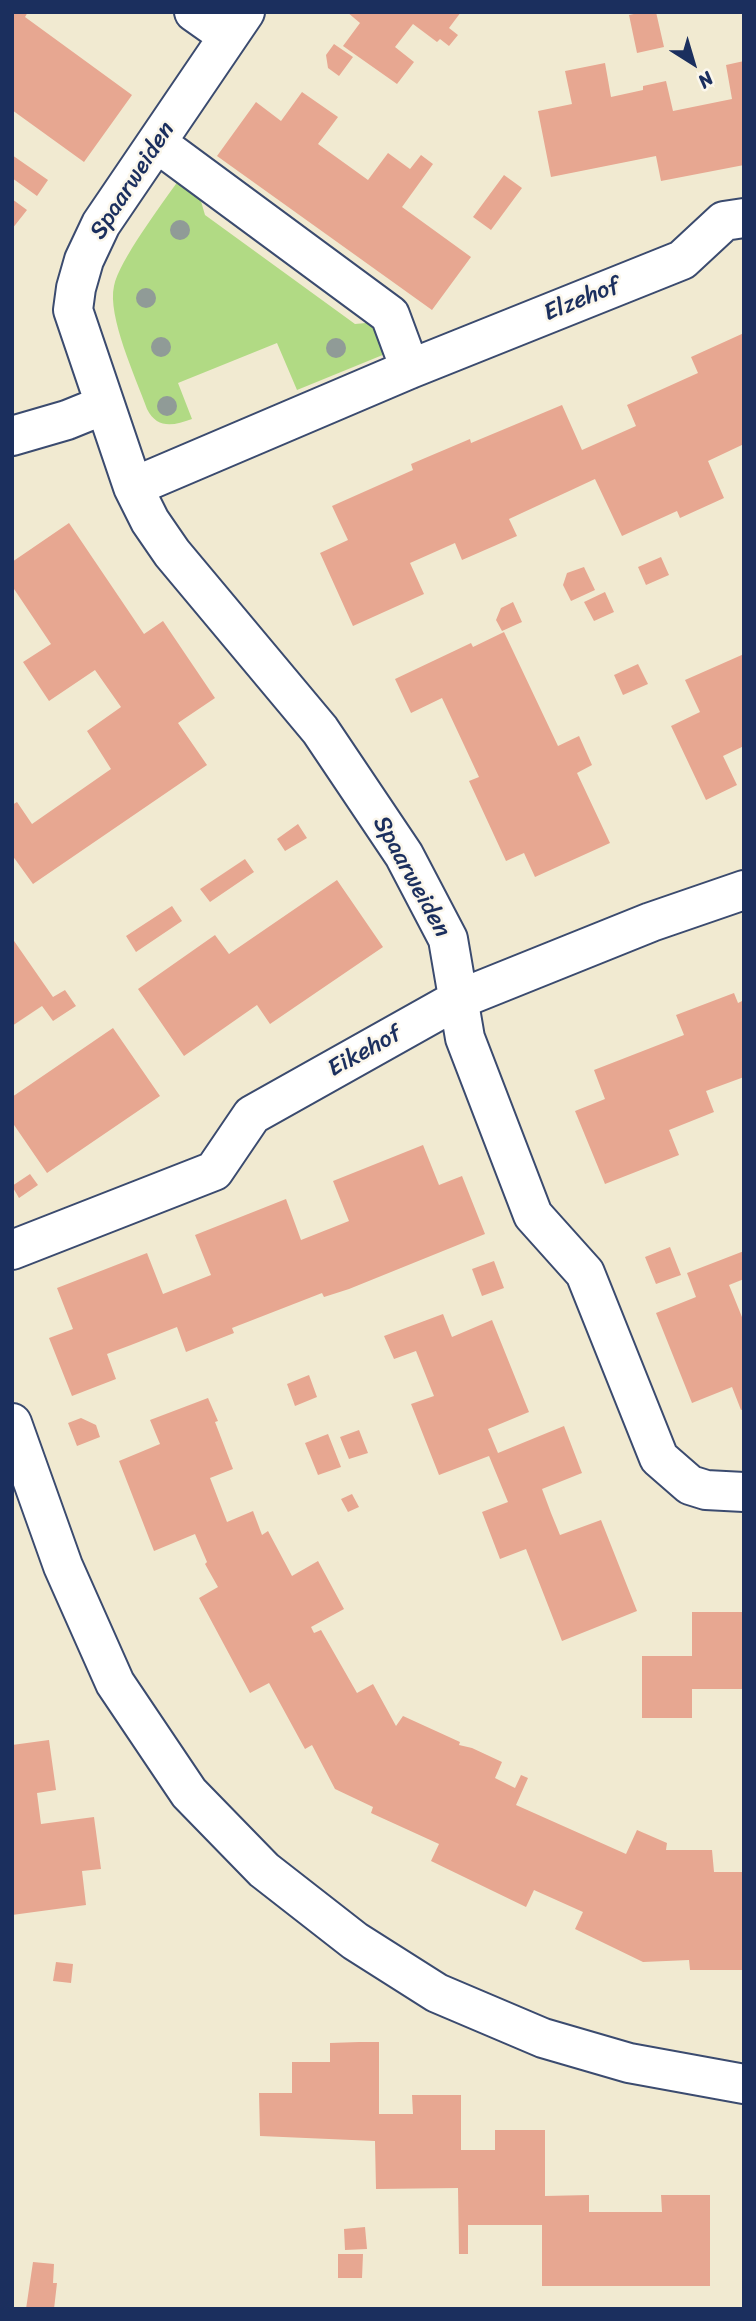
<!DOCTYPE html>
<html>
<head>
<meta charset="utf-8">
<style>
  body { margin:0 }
  #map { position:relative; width:756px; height:2321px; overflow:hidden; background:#f1ead1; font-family:Sriracha,sans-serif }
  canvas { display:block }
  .frame { position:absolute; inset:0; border:14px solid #1b2f5e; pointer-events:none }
  .north { position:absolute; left:658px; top:28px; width:70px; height:70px; -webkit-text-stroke:5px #fbf7ec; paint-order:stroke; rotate:143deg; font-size:19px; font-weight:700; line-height:28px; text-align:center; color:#1b2f5e }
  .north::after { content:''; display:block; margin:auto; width:24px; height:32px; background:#1b2f5e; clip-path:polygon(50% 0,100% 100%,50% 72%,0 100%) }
</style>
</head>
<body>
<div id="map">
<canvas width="756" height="2321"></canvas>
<div class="frame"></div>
<div class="north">N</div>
</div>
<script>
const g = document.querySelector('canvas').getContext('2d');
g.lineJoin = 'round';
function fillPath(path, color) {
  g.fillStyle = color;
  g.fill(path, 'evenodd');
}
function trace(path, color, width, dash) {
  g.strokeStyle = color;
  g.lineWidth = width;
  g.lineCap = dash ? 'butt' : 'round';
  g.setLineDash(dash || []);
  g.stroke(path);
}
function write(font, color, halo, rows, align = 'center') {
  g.font = font + ' Sriracha,sans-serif';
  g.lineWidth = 5;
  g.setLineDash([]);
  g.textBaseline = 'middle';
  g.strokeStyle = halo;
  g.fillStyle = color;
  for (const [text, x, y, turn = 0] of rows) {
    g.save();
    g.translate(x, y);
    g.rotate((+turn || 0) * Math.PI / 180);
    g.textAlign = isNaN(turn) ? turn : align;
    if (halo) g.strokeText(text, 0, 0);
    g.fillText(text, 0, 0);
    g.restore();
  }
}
fillPath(new Path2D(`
  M 178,181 L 198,191 L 205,215 L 355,324 L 377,322 L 390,352 L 297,390 L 277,343 L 178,383 L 192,419 C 173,426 157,429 147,409 C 136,378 107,316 114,286 C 119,261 162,204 178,181 Z`), '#b1da84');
fillPath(new Path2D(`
  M 12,12 L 28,12 L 25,17 L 132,95 L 84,162 L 12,110 Z
  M 347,12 L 461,12 L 449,28 L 458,35 L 449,46 L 440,39 L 437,42 L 413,24 L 395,47 L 414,62 L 397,84 L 343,46 L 360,23 Z
  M 643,12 L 656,12 L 664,47 L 637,53 L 629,15 Z
  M 334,44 L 353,57 L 339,76 L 328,68 L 326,55 Z
  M 744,61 L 744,165 L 661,181 L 656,156 L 551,177 L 538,111 L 572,104 L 565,71 L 605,63 L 611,97 L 643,90 L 643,86 L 666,81 L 673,111 L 732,99 L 726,65 Z
  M 302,92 L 338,117 L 318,144 L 368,180 L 388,153 L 410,169 L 421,155 L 433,164 L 402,207 L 471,257 L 432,310 L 217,156 L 256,102 L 281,121 Z
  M 12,155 L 48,180 L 37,196 L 12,178 Z
  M 504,175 L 522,188 L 491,230 L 473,217 Z
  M 12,199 L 27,210 L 12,229 Z
  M 744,333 L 744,444 L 708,461 L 724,498 L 680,518 L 677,511 L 622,536 L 595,479 L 509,519 L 517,536 L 462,560 L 455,543 L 410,563 L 424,594 L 353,626 L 320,553 L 348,540 L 332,506 L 413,470 L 411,464 L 470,439 L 471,443 L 562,405 L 582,450 L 636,426 L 627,405 L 698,373 L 691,357 Z
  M 69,523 L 144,634 L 163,621 L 215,698 L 178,723 L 207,765 L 33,884 L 12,855 L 12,805 L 17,802 L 32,824 L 111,769 L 87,731 L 121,707 L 95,670 L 49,701 L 23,662 L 51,644 L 12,586 L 12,562 Z
  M 661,557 L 669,575 L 646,585 L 638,567 Z
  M 584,567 L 595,590 L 571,601 L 563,585 L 567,573 Z
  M 605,592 L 614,612 L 594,621 L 584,602 Z
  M 513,602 L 522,622 L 502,631 L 496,620 L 501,608 Z
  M 504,632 L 558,746 L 579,736 L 592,765 L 577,773 L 610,843 L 535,877 L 524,853 L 506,861 L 469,781 L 479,777 L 442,698 L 411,713 L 395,679 L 471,643 L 473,647 Z
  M 744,654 L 744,746 L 723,756 L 737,785 L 706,800 L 671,726 L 700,712 L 685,680 Z
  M 638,664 L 648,684 L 623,695 L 614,675 Z
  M 298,824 L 307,838 L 285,851 L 277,839 Z
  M 245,859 L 254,872 L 210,902 L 200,889 Z
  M 337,880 L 383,947 L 270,1024 L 257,1005 L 184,1056 L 138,989 L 215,935 L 229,954 Z
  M 172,906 L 182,921 L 136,952 L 126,936 Z
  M 12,938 L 53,997 L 65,990 L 76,1006 L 53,1021 L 42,1006 L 12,1026 Z
  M 734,993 L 738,1003 L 744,1000 L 744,1077 L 706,1091 L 714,1112 L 669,1130 L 679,1155 L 605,1184 L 575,1111 L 605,1099 L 594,1070 L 684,1035 L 676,1015 Z
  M 113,1028 L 160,1096 L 47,1173 L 12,1122 L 12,1097 Z
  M 423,1145 L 439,1185 L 462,1176 L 485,1234 L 349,1289 L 324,1297 L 322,1293 L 232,1328 L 234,1333 L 186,1352 L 177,1327 L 131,1345 L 107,1354 L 116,1379 L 72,1396 L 49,1338 L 73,1329 L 57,1288 L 147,1253 L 163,1294 L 211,1275 L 195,1235 L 286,1199 L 301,1240 L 349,1221 L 333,1181 Z
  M 30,1174 L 38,1185 L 19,1198 L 12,1186 Z
  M 670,1247 L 681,1275 L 656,1284 L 645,1257 Z
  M 744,1251 L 744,1279 L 729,1285 L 744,1322 L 744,1409 L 741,1410 L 732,1387 L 692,1403 L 656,1313 L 696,1297 L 687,1273 Z
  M 494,1261 L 504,1288 L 482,1296 L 472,1269 Z
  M 443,1314 L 452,1337 L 492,1320 L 529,1412 L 488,1429 L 498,1453 L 564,1426 L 582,1473 L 542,1489 L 551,1513 L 560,1535 L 601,1520 L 637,1611 L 562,1641 L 526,1549 L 500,1559 L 482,1512 L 508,1502 L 489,1456 L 439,1475 L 411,1404 L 434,1396 L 416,1351 L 394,1359 L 384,1336 Z
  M 309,1375 L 317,1397 L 295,1406 L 287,1384 Z
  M 208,1398 L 218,1421 L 215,1422 L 233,1469 L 210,1478 L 227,1522 L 253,1511 L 262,1535 L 268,1531 L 292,1576 L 318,1561 L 344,1609 L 311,1627 L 314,1633 L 321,1630 L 357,1693 L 373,1684 L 396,1726 L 403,1716 L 460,1742 L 459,1745 L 472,1748 L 502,1762 L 495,1778 L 515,1788 L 521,1775 L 528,1778 L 516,1805 L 626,1854 L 637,1830 L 667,1843 L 666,1850 L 712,1850 L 714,1872 L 744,1872 L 744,1970 L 690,1970 L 689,1960 L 643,1962 L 575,1929 L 583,1912 L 534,1890 L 526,1907 L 431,1861 L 439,1844 L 371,1813 L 373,1807 L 335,1789 L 312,1745 L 305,1749 L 269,1683 L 250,1693 L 199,1598 L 218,1587 L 205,1564 L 207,1562 L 195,1534 L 154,1551 L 119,1461 L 160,1444 L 150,1420 Z
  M 81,1418 L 96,1425 L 100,1437 L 77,1446 L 68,1423 Z
  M 359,1430 L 368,1453 L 349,1459 L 340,1437 Z
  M 328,1434 L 341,1467 L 318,1475 L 305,1443 Z
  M 352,1494 L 359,1507 L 348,1512 L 341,1499 Z
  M 692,1612 L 744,1612 L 744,1689 L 692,1689 L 692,1718 L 642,1718 L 642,1656 L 692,1656 Z
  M 49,1740 L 56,1790 L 37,1793 L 41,1824 L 94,1817 L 101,1869 L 82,1871 L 86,1905 L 12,1915 L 12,1745 Z
  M 56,1962 L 73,1964 L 71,1983 L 53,1981 Z
  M 359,2042 L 379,2042 L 379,2114 L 413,2114 L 412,2095 L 461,2095 L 461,2150 L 495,2150 L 495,2130 L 545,2130 L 545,2196 L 589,2195 L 589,2212 L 662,2212 L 661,2195 L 710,2195 L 710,2286 L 542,2286 L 542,2225 L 468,2225 L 468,2254 L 459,2254 L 458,2188 L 376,2189 L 375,2141 L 260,2136 L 259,2093 L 292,2093 L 292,2062 L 330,2062 L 330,2043 Z
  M 365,2227 L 367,2249 L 345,2250 L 344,2229 Z
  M 338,2254 L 363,2254 L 362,2278 L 338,2278 Z
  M 33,2262 L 54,2264 L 53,2283 L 57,2283 L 54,2309 L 26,2309 Z`), '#e7a791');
const minor = new Path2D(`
  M 194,12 L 228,36
  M 245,12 L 101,224 L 84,260 L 76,288 L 73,310 L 133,487 L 150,521 L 172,553 L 320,730 L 404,855 L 448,939 L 465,1038 L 533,1215 L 585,1273 L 659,1458 L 690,1485 L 706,1490 L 744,1492
  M 157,143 L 390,315 L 410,369
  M 12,436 L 67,420 L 104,405
  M 133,487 L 410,369 L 682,260 L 724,221 L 744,218
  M 12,1250 L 214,1171 L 252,1115 L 457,1000 L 651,922 L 744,890
  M 12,1423 L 63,1566 L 115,1683 L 189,1793 L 264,1870 L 355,1941 L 437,1993 L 543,2038 L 629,2063 L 744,2084`);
trace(minor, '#3b4b6f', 42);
trace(minor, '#fff', 38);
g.fillStyle = '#909b97';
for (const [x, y] of [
  [180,230],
  [146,298],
  [161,347],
  [336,348],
  [167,406]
]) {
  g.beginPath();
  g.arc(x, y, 10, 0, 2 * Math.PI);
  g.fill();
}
write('24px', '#1b2f5e', '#fbf7ec', [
  ["Spaarweiden",133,181,-57],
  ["Elzehof",582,300,-22],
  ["Spaarweiden",411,877,61],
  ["Eikehof",365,1052,-29]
]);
</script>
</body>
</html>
